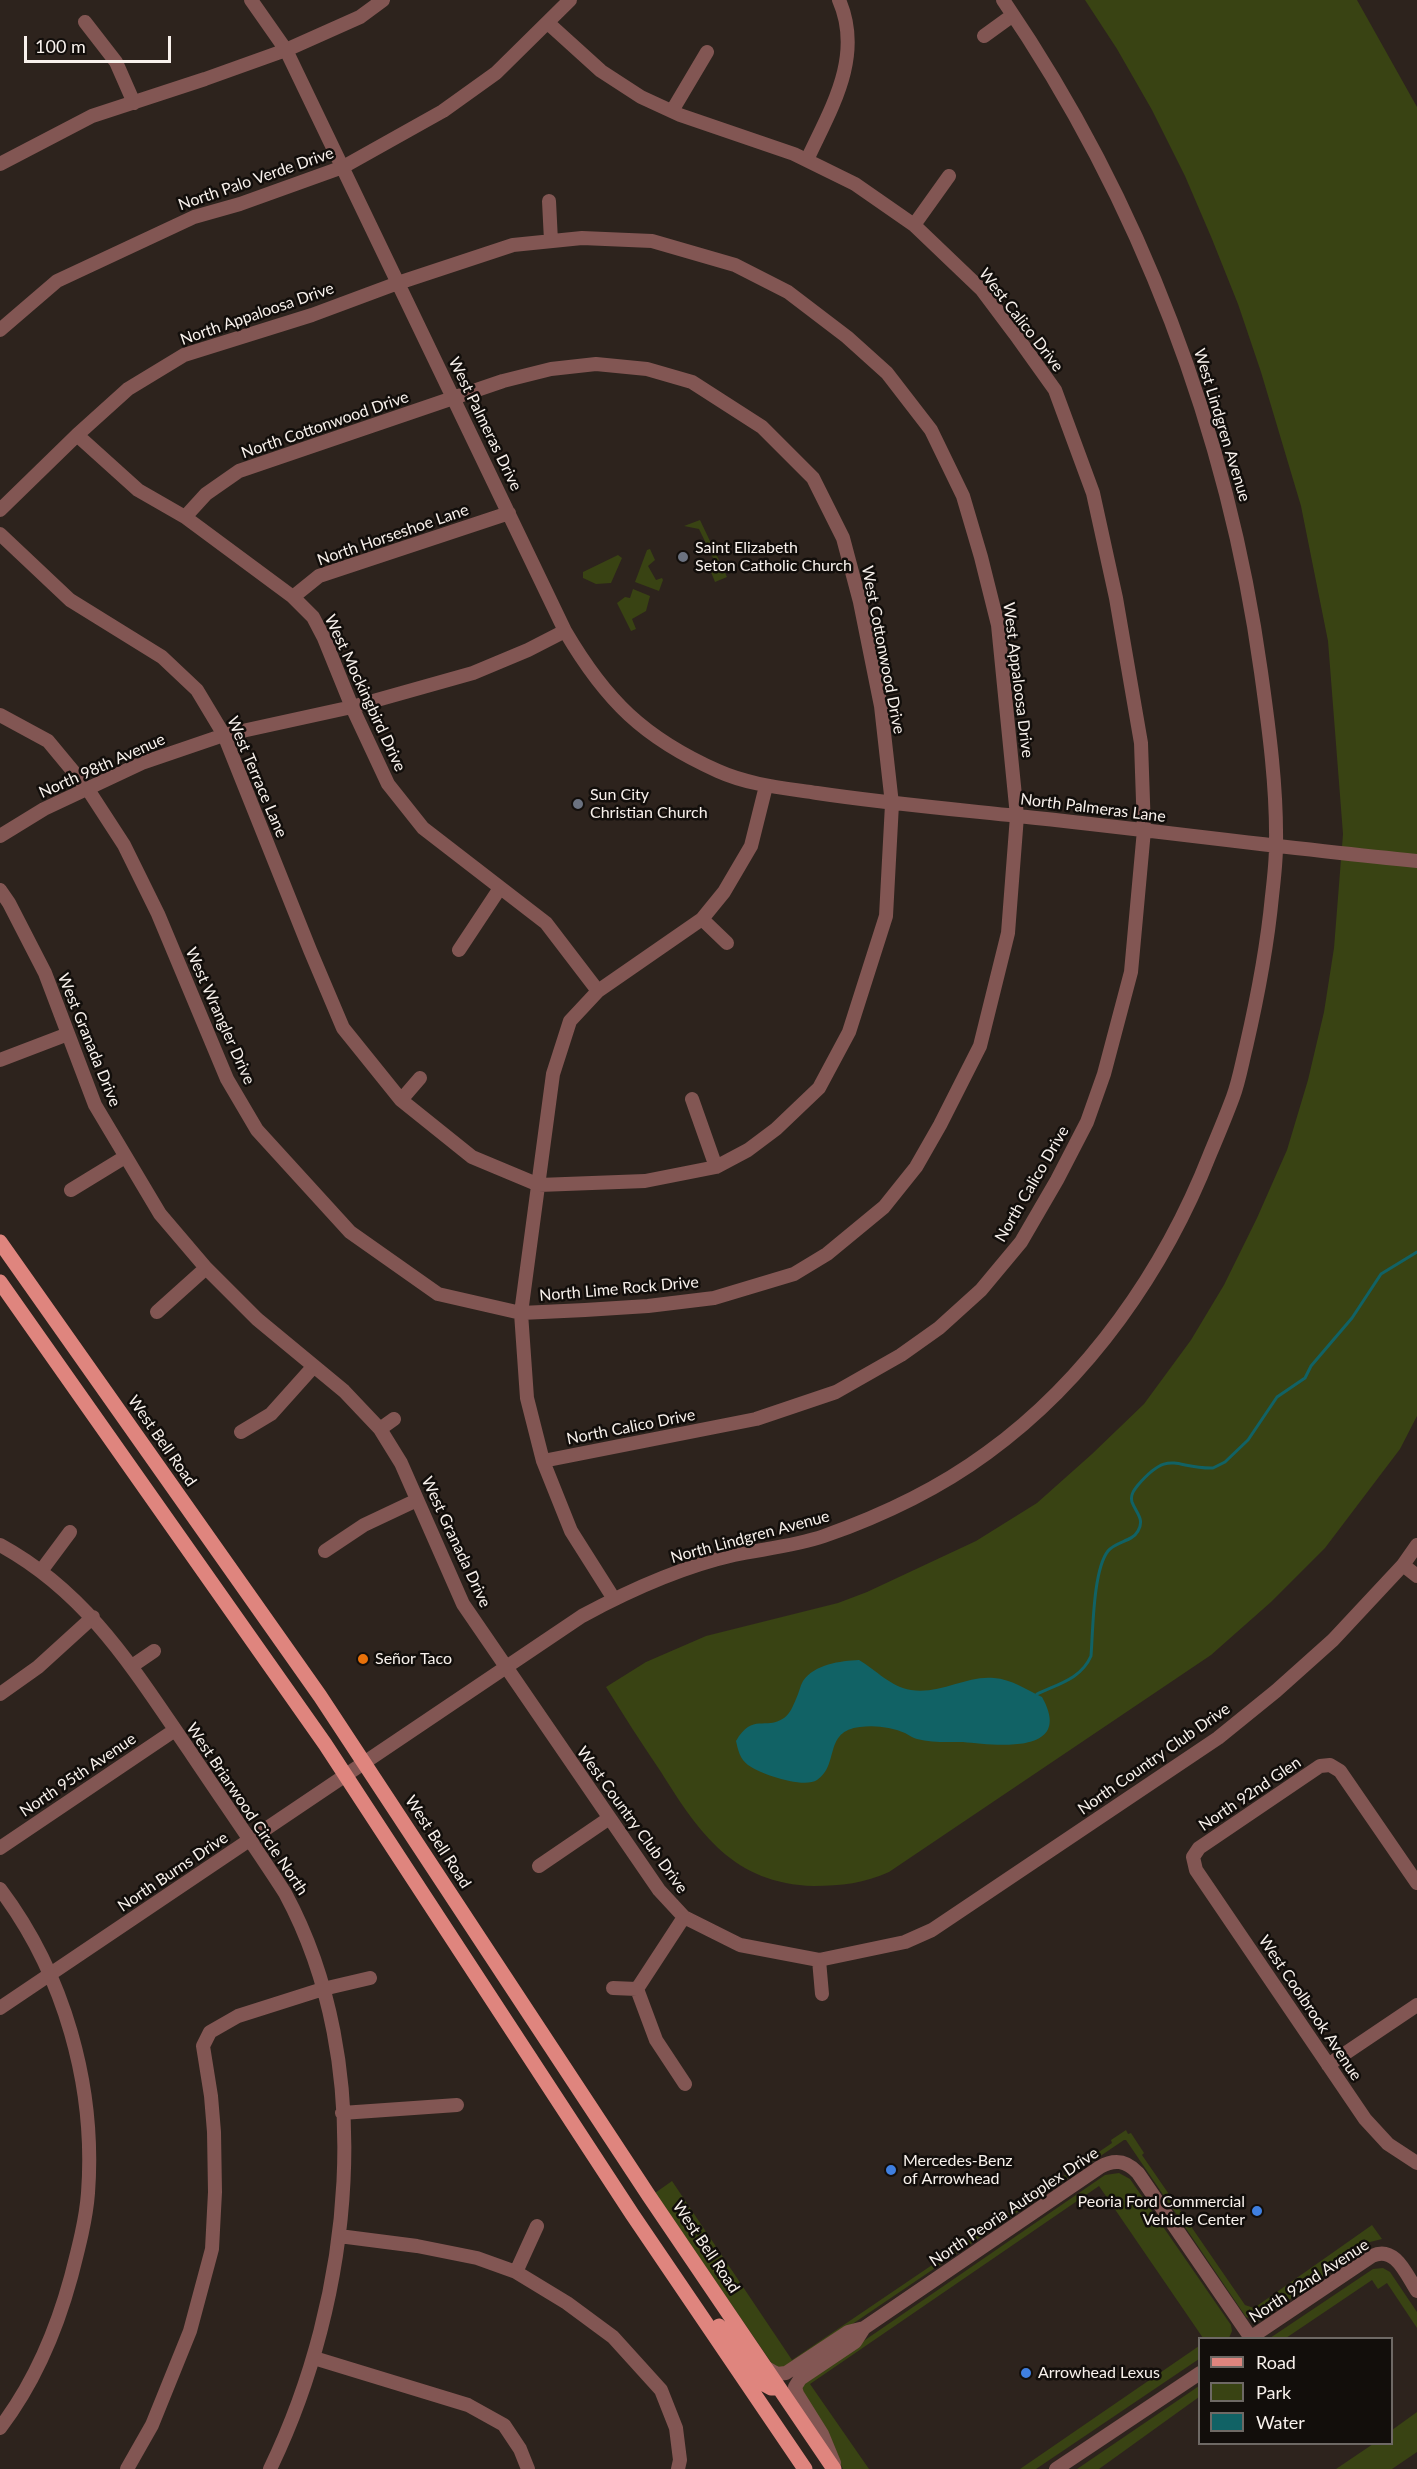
<!DOCTYPE html>
<html>
<head>
<meta charset="utf-8">
<style>
  body { margin:0 }
  #map { position:relative; width:1417px; height:2469px; overflow:hidden; background:#2d231d; font-family:Lato,sans-serif }
  canvas { display:block }
  .legend { position:absolute; left:1198px; top:2337px; width:195px; height:108px; box-sizing:border-box; background:#120e0b; border:2px solid #6e6965; margin:0; padding:8px 10px; list-style:none; font-size:18px; color:#f8f1ec }
  .legend li { display:flex; align-items:center; gap:12px; height:30px }
  .legend b { width:30px; border:2px solid #6e6965 }
  .scale { position:absolute; left:24px; top:36px; width:147px; height:27px; box-sizing:border-box; border:3px solid #f8f1ec; border-top:0; padding-left:8px; font-size:18px; line-height:21px; white-space:nowrap; color:#f8f1ec; -webkit-text-stroke:4px #120e0b; paint-order:stroke }
</style>
</head>
<body>
<div id="map">
<canvas width="1417" height="2469"></canvas>
<ul class="legend">
<li><b style="height:8px;background:#df857e"></b>Road</li>
<li><b style="height:16px;background:#394313"></b>Park</li>
<li><b style="height:16px;background:#116265"></b>Water</li>
</ul>
<div class="scale">100 m</div>
</div>
<script>
const g = document.querySelector('canvas').getContext('2d');
g.lineJoin = 'round';
function fillPath(path, color) {
  g.fillStyle = color;
  g.fill(path, 'evenodd');
}
function trace(path, color, width, dash) {
  g.strokeStyle = color;
  g.lineWidth = width;
  g.lineCap = dash ? 'butt' : 'round';
  g.setLineDash(dash || []);
  g.stroke(path);
}
function write(font, color, halo, rows, align = 'center') {
  g.font = font + ' Lato,sans-serif';
  g.lineWidth = 5;
  g.setLineDash([]);
  g.textBaseline = 'middle';
  g.strokeStyle = halo;
  g.fillStyle = color;
  for (const [text, x, y, turn = 0] of rows) {
    g.save();
    g.translate(x, y);
    g.rotate((+turn || 0) * Math.PI / 180);
    g.textAlign = isNaN(turn) ? turn : align;
    if (halo) g.strokeText(text, 0, 0);
    g.fillText(text, 0, 0);
    g.restore();
  }
}
fillPath(new Path2D(`
  M 1085,0 L 1357,0 L 1417,107 L 1417,1416 L 1400,1449 L 1325,1548 L 1271,1602 L 1211,1655 L 889,1872 C 865,1883 841,1886 814,1886 C 734,1884 699,1833 661,1772 C 642,1744 624,1716 606,1687 L 646,1662 L 706,1636 L 838,1603 L 867,1592 L 976,1541 L 1037,1503 L 1092,1454 L 1144,1404 L 1191,1340 L 1224,1285 L 1257,1218 L 1287,1150 L 1308,1080 L 1324,1012 L 1334,948 L 1343,834 L 1328,641 L 1301,506 L 1261,372 L 1238,304 L 1212,239 L 1185,176 L 1152,110 L 1117,49 Z
  M 700,520 L 727,577 L 715,582 L 711,572 L 715,570 L 715,562 L 699,529 L 684,526 Z
  M 650,549 L 655,560 L 648,566 L 656,580 L 662,578 L 663,580 L 659,591 L 635,582 L 647,550 Z
  M 618,555 L 622,558 L 611,583 L 596,584 L 583,578 L 583,572 Z
  M 633,589 L 650,596 L 646,611 L 632,619 L 636,629 L 631,631 L 617,603 L 625,597 L 630,598 Z
  M 1126,2130 L 1128,2134 L 1131,2133 L 1144,2153 L 1142,2155 L 1245,2305 L 1254,2308 L 1372,2225 L 1382,2239 L 1370,2242 L 1359,2252 L 1258,2321 L 1246,2317 L 1126,2140 L 1124,2140 L 786,2369 L 775,2368 L 655,2193 L 672,2181 L 792,2360 L 1112,2143 L 1111,2140 Z
  M 1119,2173 L 1130,2179 L 1231,2325 L 1232,2331 L 1229,2338 L 1203,2338 L 1099,2186 L 810,2384 L 869,2469 L 843,2469 L 821,2425 L 800,2393 L 804,2382 L 1105,2175 Z
  M 1383,2268 L 1390,2272 L 1417,2312 L 1417,2328 L 1387,2283 L 1378,2289 L 1372,2280 L 1286,2338 L 1270,2338 L 1373,2269 Z
  M 1199,2346 L 1199,2359 L 1036,2469 L 1020,2469 Z
  M 1199,2386 L 1199,2397 L 1099,2469 L 1077,2469 Z
  M 1417,2412 L 1417,2452 L 1392,2469 L 1336,2469 L 1373,2444 L 1392,2444 L 1392,2430 Z`), '#394313');
fillPath(new Path2D(`
  M 859,1660 C 876,1670 891,1687 911,1690 C 939,1695 967,1675 994,1678 C 1011,1679 1027,1690 1042,1697 C 1075,1756 994,1745 963,1742 C 949,1742 931,1743 917,1739 C 913,1738 909,1735 905,1733 C 891,1727 875,1725 860,1727 C 823,1731 840,1765 817,1780 C 804,1789 760,1774 748,1765 C 740,1759 738,1750 736,1741 C 753,1712 765,1731 784,1718 C 790,1714 793,1706 796,1699 C 799,1693 800,1686 803,1681 C 815,1664 840,1661 859,1660 Z`), '#116265');
trace(new Path2D(`
  M 1037,1694 C 1058,1684 1081,1679 1091,1656 C 1093,1631 1093,1570 1108,1551 C 1116,1541 1132,1542 1138,1531 C 1145,1519 1136,1513 1132,1502 C 1130,1495 1134,1490 1138,1485 C 1170,1448 1175,1469 1213,1468 L 1225,1462 L 1248,1440 L 1277,1397 L 1305,1378 L 1311,1366 L 1352,1318 L 1381,1274 L 1417,1252`), '#116265', 3);
trace(new Path2D(`
  M 251,0 L 286,50 L 565,631 C 606,701 644,738 718,771 C 749,785 784,788 817,793 C 884,803 951,809 1018,816 C 1151,830 1284,848 1417,861
  M 85,22 L 116,62 L 134,103
  M 984,36 L 1013,15
  M 672,111 L 707,52
  M 807,160 C 830,110 864,57 839,0
  M 0,164 L 92,116 L 205,79 L 286,50 L 360,17 L 383,0
  M 549,201 L 551,241
  M 914,225 L 949,176
  M 0,330 L 57,281 L 194,217 L 240,204 L 343,167 L 443,111 L 496,73 L 570,0
  M 77,435 L 138,490 L 185,517 L 293,597 L 313,617 L 324,638 L 352,707 L 388,784 L 423,828 L 546,923 L 598,991
  M 0,510 L 77,435 L 128,389 L 184,355 L 312,315 L 398,283 L 513,245 L 582,238 L 652,241 L 735,265 L 788,292 L 847,337 L 887,373 L 931,430 L 963,496 L 981,557 L 998,625 L 1017,816 L 1008,933 L 980,1046 L 940,1125 L 916,1167 L 884,1207 L 827,1254 L 794,1274 L 714,1298 L 648,1306 L 585,1310 L 521,1313 L 438,1294 L 350,1232 L 257,1130 L 227,1079 L 158,914 L 124,845 L 87,788 L 48,741 L 0,715
  M 0,534 L 70,600 L 162,657 L 197,690 L 224,735 L 310,950 L 343,1028 L 401,1100 L 472,1157 L 539,1185 L 645,1181 L 716,1167 L 748,1150 L 776,1129 L 819,1088 L 849,1032 L 886,916 L 892,804 L 881,706 L 860,602 L 843,538 L 813,478 L 762,427 L 692,382 L 647,369 L 596,364 L 551,369 L 503,381 L 239,471 L 206,494 L 185,517
  M 293,597 L 319,576 L 509,513
  M 0,836 L 44,809 L 142,763 L 224,735 L 352,707 L 473,673 L 528,650 L 565,631
  M 0,890 L 9,903 L 45,973 L 95,1105 L 160,1214 L 206,1268 L 257,1319 L 344,1391 L 380,1429 L 401,1463 L 463,1604 L 659,1890 L 684,1917 L 740,1945 L 819,1960 L 905,1942 L 932,1930 L 1218,1738 L 1276,1691 L 1333,1640 L 1403,1565 L 1417,1545
  M 702,919 L 727,943
  M 459,950 L 500,888
  M 0,1060 L 68,1034
  M 692,1099 L 716,1167
  M 401,1100 L 420,1078
  M 71,1190 L 125,1157
  M 157,1312 L 206,1268
  M 380,1429 L 394,1419
  M 241,1432 L 271,1414 L 314,1366
  M 543,1461 L 756,1419 L 836,1392 L 901,1355 L 939,1328 L 981,1290 L 1021,1242 L 1057,1180 L 1087,1122 L 1104,1074 L 1131,972 L 1144,830 L 1141,743 L 1116,598 L 1093,493 L 1055,390 L 1015,334 L 982,290 L 914,225 L 855,184 L 794,154 L 680,115 L 641,97 L 601,71 L 548,23
  M 0,1545 C 88,1593 134,1670 189,1750 C 221,1798 254,1845 285,1893 C 378,2065 353,2298 270,2469
  M 325,1551 L 364,1525 L 417,1500
  M 1403,1565 L 1417,1576
  M 41,1571 L 70,1532
  M 614,1599 L 571,1531 L 543,1461 L 527,1398 L 521,1313 L 553,1074 L 570,1021 L 598,991 L 702,919 L 724,892 L 751,846 L 766,786
  M 132,1666 L 154,1651
  M 0,1694 L 38,1667 L 93,1617
  M 0,1848 L 175,1730
  M 539,1866 L 608,1819
  M 1417,1883 L 1340,1771 L 1330,1765 L 1320,1766 L 1199,1848 L 1193,1857 L 1196,1870 L 1365,2119 L 1388,2144 L 1417,2163
  M 0,1889 C 64,1974 96,2086 88,2193 C 86,2220 78,2250 71,2277 C 56,2332 35,2382 0,2428
  M 684,1917 L 637,1989 L 656,2040 L 685,2084
  M 819,1960 L 822,1994
  M 613,1988 L 637,1989
  M 0,2008 L 582,1616 C 630,1590 681,1567 734,1555 C 763,1549 795,1546 824,1536 C 881,1516 938,1489 987,1453 C 1089,1379 1165,1269 1210,1154 C 1218,1135 1226,1116 1233,1097 C 1239,1081 1242,1063 1246,1047 C 1258,995 1267,949 1272,896 C 1274,879 1276,862 1276,845 C 1277,788 1269,729 1261,672 C 1228,433 1140,200 1003,0
  M 1328,2065 L 1417,2005
  M 342,2113 L 457,2105
  M 339,2236 L 417,2246 L 477,2258 L 516,2272 L 567,2303 L 613,2337 L 661,2390 L 676,2428 L 680,2460 L 678,2469
  M 516,2272 L 537,2226
  M 1250,2338 L 1372,2256 C 1395,2245 1406,2274 1417,2291
  M 314,2358 L 468,2405 L 504,2425 L 520,2449 L 528,2469
  M 765,2367 L 777,2374 L 786,2373 L 848,2332 L 864,2328 L 1100,2167 C 1114,2159 1126,2160 1138,2173 L 1251,2338
  M 834,2463 L 822,2434 L 797,2394 L 795,2387 L 800,2379 L 855,2342 L 864,2328
  M 127,2469 L 152,2425 L 190,2331 L 212,2249 L 215,2192 L 214,2132 L 211,2096 L 203,2046 L 210,2032 L 238,2016 L 323,1989 L 370,1978
  M 1056,2469 L 1200,2373`), '#825653', 14);
trace(new Path2D(`
  M 0,1242 L 320,1696 L 649,2196 L 834,2469
  M 0,1282 L 325,1744 L 632,2214 L 805,2469
  M 719,2326 L 762,2383 L 771,2388 L 779,2388`), '#df857e', 15);
for (const [x, y, r, color] of [
  [683,557,6,"#6b7280"],
  [578,804,6,"#6b7280"],
  [363,1659,6,"#e8710a"],
  [891,2170,6,"#3f7fe0"],
  [1257,2211,6,"#3f7fe0"],
  [1026,2373,6,"#3f7fe0"]
]) {
  const dot = new Path2D();
  dot.arc(x, y, r, 0, 2 * Math.PI);
  g.fillStyle = color;
  g.fill(dot);
  trace(dot, '#120e0b', 2);
}
write('16px', '#f8f1ec', '#120e0b', [
  ["North Palo Verde Drive",256,179,-19],
  ["North Appaloosa Drive",257,314,-19],
  ["West Calico Drive",1021,320,52],
  ["West Palmeras Drive",485,424,64],
  ["North Cottonwood Drive",325,425,-19],
  ["West Lindgren Avenue",1222,425,73],
  ["North Horseshoe Lane",393,535,-19],
  ["West Cottonwood Drive",883,650,79],
  ["West Appaloosa Drive",1018,680,83],
  ["West Mockingbird Drive",365,693,65],
  ["North 98th Avenue",102,766,-24],
  ["West Terrace Lane",257,777,67],
  ["North Palmeras Lane",1093,808,7],
  ["West Wrangler Drive",220,1016,66],
  ["West Granada Drive",89,1040,68],
  ["North Calico Drive",1032,1184,-60],
  ["North Lime Rock Drive",619,1289,-5],
  ["North Calico Drive",631,1427,-11],
  ["West Bell Road",162,1441,55],
  ["North Lindgren Avenue",750,1537,-15],
  ["West Granada Drive",456,1542,65],
  ["North Country Club Drive",1154,1759,-35],
  ["North 95th Avenue",78,1775,-34],
  ["North 92nd Glen",1250,1794,-34],
  ["West Briarwood Circle North",247,1809,56],
  ["West Country Club Drive",632,1820,54],
  ["West Bell Road",438,1842,57],
  ["North Burns Drive",173,1872,-34],
  ["West Coolbrook Avenue",1310,2008,56],
  ["North Peoria Autoplex Drive",1014,2207,-34],
  ["West Bell Road",706,2247,56],
  ["North 92nd Avenue",1309,2281,-33]
]);
write('16px', '#f8f1ec', '#120e0b', [
  ["Saint Elizabeth",695,548],
  ["Seton Catholic Church",695,566],
  ["Sun City",590,795],
  ["Christian Church",590,813],
  ["Señor Taco",375,1659],
  ["Mercedes-Benz",903,2161],
  ["of Arrowhead",903,2179],
  ["Peoria Ford Commercial",1245,2202,"right"],
  ["Vehicle Center",1245,2220,"right"],
  ["Arrowhead Lexus",1038,2373]
], 'left');
</script>
</body>
</html>
